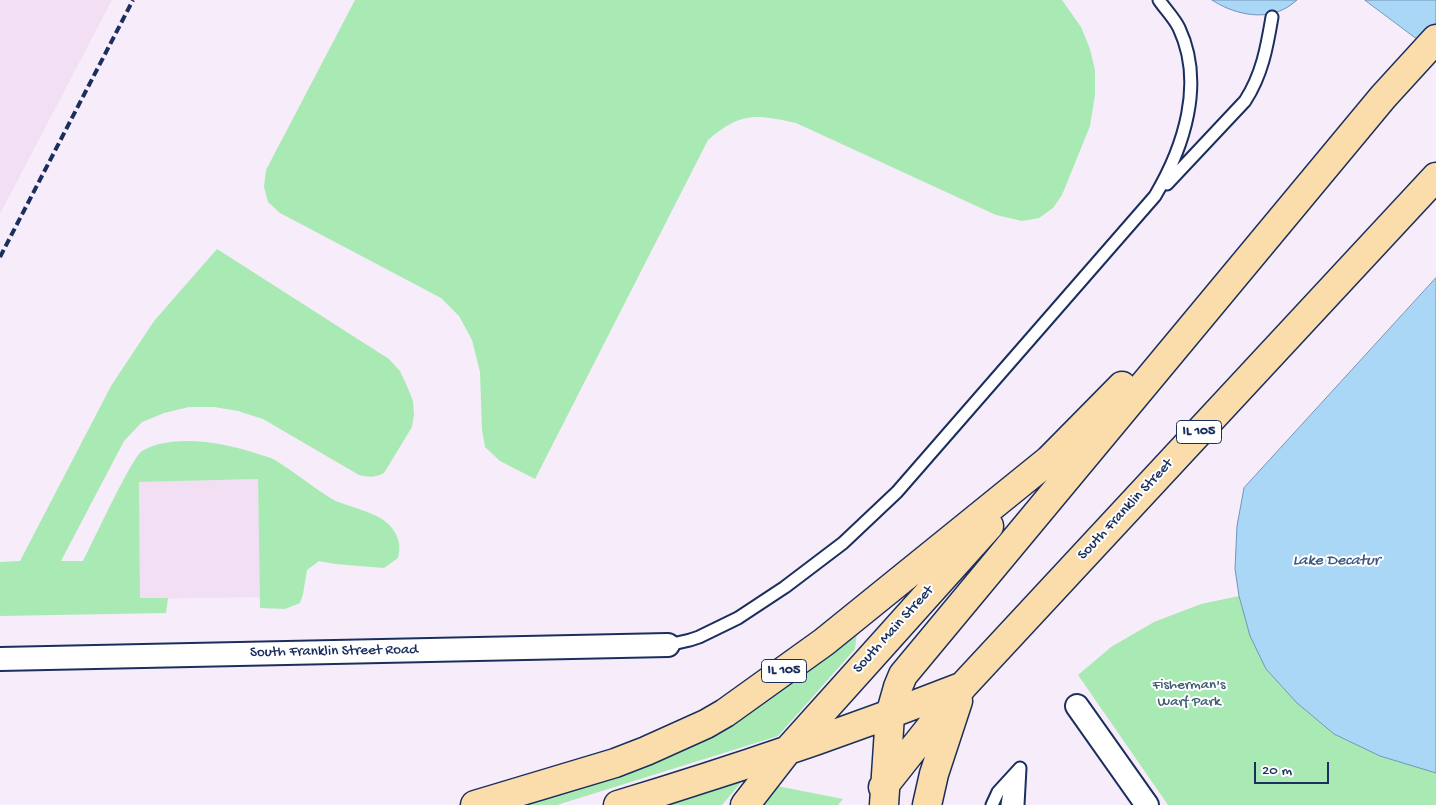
<!DOCTYPE html>
<html>
<head>
<meta charset="utf-8">
<style>
  body { margin:0 }
  #map { position:relative; width:1436px; height:805px; overflow:hidden; background:#f7ecf9; font-family:"Gochi Hand",sans-serif }
  canvas { display:block }
  .scale { position:absolute; left:1254px; top:762px; width:75px; height:22px; box-sizing:border-box; border:2px solid #1b2f5e; border-top:0; padding-left:6px; font-size:15px; line-height:18px; white-space:nowrap; color:#1b2f5e; -webkit-text-stroke:4px #fff; paint-order:stroke }
</style>
</head>
<body>
<div id="map">
<canvas width="1436" height="805"></canvas>
<div class="scale">20 m</div>
</div>
<script>
const g = document.querySelector('canvas').getContext('2d');
g.lineJoin = 'round';
function fillPath(path, color) {
  g.fillStyle = color;
  g.fill(path, 'evenodd');
}
function trace(path, color, width, dash) {
  g.strokeStyle = color;
  g.lineWidth = width;
  g.lineCap = dash ? 'butt' : 'round';
  g.setLineDash(dash || []);
  g.stroke(path);
}
function write(font, color, halo, rows, align = 'center') {
  g.font = font + ' "Gochi Hand",sans-serif';
  g.lineWidth = 4;
  g.setLineDash([]);
  g.textBaseline = 'middle';
  g.strokeStyle = halo;
  g.fillStyle = color;
  for (const [text, x, y, turn = 0] of rows) {
    g.save();
    g.translate(x, y);
    g.rotate((+turn || 0) * Math.PI / 180);
    g.textAlign = isNaN(turn) ? turn : align;
    if (halo) g.strokeText(text, 0, 0);
    g.fillText(text, 0, 0);
    g.restore();
  }
}
fillPath(new Path2D(`
  M 0,0 L 112,0 L 0,214 Z
  M 258,479 L 260,597 L 140,599 L 139,482 Z`), '#f2dff4');
fillPath(new Path2D(`
  M 355,0 L 1062,0 L 1081,27 L 1090,49 L 1095,70 L 1095,95 L 1090,126 L 1062,195 L 1053,208 L 1039,218 L 1022,221 L 996,215 L 796,123 C 755,114 741,112 708,140 L 535,479 L 500,461 L 485,447 L 482,430 L 480,372 L 472,340 L 459,316 L 441,298 L 280,213 L 268,202 L 264,187 L 266,170 Z
  M 217,249 L 389,359 L 400,371 L 407,386 L 413,401 L 414,415 L 412,427 L 384,473 C 375,478 368,477 359,475 L 263,419 L 238,411 L 214,407 L 189,407 L 164,413 L 142,422 L 124,441 L 61,561 L 83,561 C 92,544 132,457 142,451 C 174,433 225,443 258,454 C 263,456 270,457 275,460 C 295,472 312,487 332,499 C 355,511 393,512 399,543 C 400,547 399,553 398,558 L 384,568 L 335,564 L 319,561 L 307,570 L 303,594 L 300,603 L 285,609 L 260,608 L 258,479 L 139,482 L 140,598 L 168,598 L 166,613 L 0,616 L 0,562 L 20,561 L 111,386 L 154,321 Z
  M 1239,596 L 1250,636 L 1266,669 L 1297,703 L 1334,734 L 1380,756 L 1436,773 L 1436,805 L 1168,805 L 1078,675 L 1111,647 L 1154,622 L 1201,604 Z
  M 857,631 L 855,649 L 778,736 L 557,805 L 501,805 L 602,774 Z
  M 744,779 L 722,805 L 660,805 Z
  M 777,786 L 843,799 L 838,805 L 761,805 Z`), '#a9eab4');
const water = new Path2D(`
  M 1212,0 L 1297,0 C 1293,3 1289,7 1284,9 C 1262,21 1231,13 1212,0 Z
  M 1365,0 L 1436,0 L 1436,53 Z
  M 1436,278 L 1436,773 L 1380,756 L 1334,734 L 1297,703 L 1266,669 L 1250,636 L 1239,596 L 1235,569 L 1237,526 L 1244,488 Z`);
fillPath(water, '#aad7f6');
trace(water, '#7194b9', 1);
const service = new Path2D(`
  M 1167,184 L 1245,101 C 1262,75 1267,47 1272,17
  M 668,645 L 690,640 L 699,637 L 738,618 L 785,587 L 843,543 L 897,492 L 1155,196 C 1184,147 1205,83 1179,28 C 1174,18 1165,9 1159,0
  M 992,805 L 998,792 L 1020,768
  M 1007,805 L 1011,778
  M 1018,805 L 1020,768`);
const minor = new Path2D(`
  M 0,659 L 668,645
  M 1077,706 L 1147,805`);
const primary = new Path2D(`
  M 883,787 L 963,686 L 1436,177
  M 475,805 L 615,763 L 646,751 L 706,724 L 725,713 L 824,642 L 1049,460 L 1122,386
  M 618,805 C 734,770 848,731 961,687
  M 745,805 L 787,751 L 989,526
  M 884,805 L 890,715 L 898,687 L 903,675 L 1383,97 L 1436,39
  M 927,805 L 934,774 L 958,701`);
trace(service, '#1b2f5e', 15);
trace(minor, '#1b2f5e', 26);
trace(primary, '#1b2f5e', 31);
trace(service, '#fff', 11);
trace(minor, '#fff', 22);
trace(primary, '#faddab', 28);
trace(new Path2D(`
  M 0,257 L 133,0`), '#1b2f5e', 4, [8, 4]);
for (const [x, y, w] of [
  [1199,432,45],
  [784,671,45]
]) {
  const box = new Path2D();
  box.roundRect(x - w / 2, y - 11.5, w, 23, 4);
  g.fillStyle = '#fff';
  g.fill(box);
  trace(box, '#1b2f5e', 1);
}
write('bold 14px', '#1b2f5e', null, [
  ["IL 105",1199,432],
  ["IL 105",784,671]
]);
write('15px', '#1b2f5e', '#fff', [
  ["South Franklin Street",1126,510,-47],
  ["South Main Street",894,630,-48],
  ["South Franklin Street Road",334,652,-1]
]);
write('15px', '#3e5e74', '#fff', [
  ["Fisherman's",1189,686],
  ["Warf Park",1189,703]
]);
write('italic 16px', '#3f5984', '#fff', [
  ["Lake Decatur",1336,562]
]);
</script>
</body>
</html>
